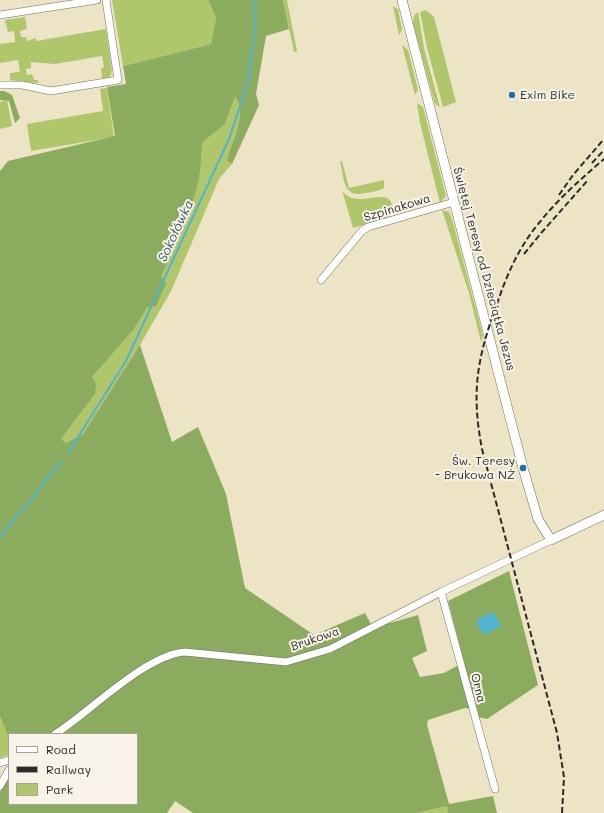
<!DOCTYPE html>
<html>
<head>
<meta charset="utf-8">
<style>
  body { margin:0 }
  #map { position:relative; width:604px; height:813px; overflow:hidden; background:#ede4c5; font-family:Mali,sans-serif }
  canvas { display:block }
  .legend { position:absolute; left:8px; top:733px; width:130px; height:72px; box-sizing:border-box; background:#f7f3e8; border:1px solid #a5a39c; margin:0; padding:5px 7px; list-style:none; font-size:12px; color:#2b2b2b }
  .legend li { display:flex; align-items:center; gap:8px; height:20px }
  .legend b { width:20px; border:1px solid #a5a39c }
</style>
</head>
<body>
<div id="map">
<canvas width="604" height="813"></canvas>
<ul class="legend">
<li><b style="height:5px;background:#fff"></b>Road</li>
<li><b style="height:5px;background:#2b2b2b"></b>Railway</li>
<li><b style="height:11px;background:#afc66b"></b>Park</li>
</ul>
</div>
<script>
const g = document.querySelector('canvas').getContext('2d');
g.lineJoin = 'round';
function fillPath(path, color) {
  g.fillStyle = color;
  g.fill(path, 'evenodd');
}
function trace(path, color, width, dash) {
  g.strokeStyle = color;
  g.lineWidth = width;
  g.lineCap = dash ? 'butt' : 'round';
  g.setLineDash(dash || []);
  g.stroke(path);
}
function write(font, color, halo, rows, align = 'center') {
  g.font = font + ' Mali,sans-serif';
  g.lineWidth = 4;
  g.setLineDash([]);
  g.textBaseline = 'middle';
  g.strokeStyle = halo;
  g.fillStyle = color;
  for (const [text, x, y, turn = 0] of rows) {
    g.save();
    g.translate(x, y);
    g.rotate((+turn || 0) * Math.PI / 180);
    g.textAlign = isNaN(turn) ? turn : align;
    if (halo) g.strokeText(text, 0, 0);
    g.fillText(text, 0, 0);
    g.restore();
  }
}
fillPath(new Path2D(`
  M 112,0 L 208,0 L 216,18 L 211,44 L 123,66 Z
  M 283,0 L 287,0 L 297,51 L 294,52 Z
  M 393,6 L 398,9 L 402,30 L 399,35 Z
  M 426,10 L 434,17 L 456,102 L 443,107 L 427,48 L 420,12 Z
  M 418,12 L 424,48 L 440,107 L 435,104 L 413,23 L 414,16 Z
  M 25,17 L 27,29 L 20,31 L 21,37 L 26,37 L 27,41 L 36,38 L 36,41 L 106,29 L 112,71 L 110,77 L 102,79 L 101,68 L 104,67 L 102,56 L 55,64 L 31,62 L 31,68 L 26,69 L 27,75 L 32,74 L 34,80 L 38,80 L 38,83 L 10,80 L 10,73 L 20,72 L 18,60 L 0,63 L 0,44 L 15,42 L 14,31 L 8,32 L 5,20 Z
  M 402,45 L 408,50 L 418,90 L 415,95 Z
  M 107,88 L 114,137 L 31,151 L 27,124 L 103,111 L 100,89 Z
  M 235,97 C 249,112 230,144 227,161 L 232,164 L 219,179 L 171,291 L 140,345 L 83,434 L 66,443 L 61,439 L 95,394 L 92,377 L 132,330 L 147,307 L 192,203 L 199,178 L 203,142 L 225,124 Z
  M 7,100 L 12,126 L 0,129 L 0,102 Z
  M 417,103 L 423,107 L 446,196 L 440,203 L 420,123 Z
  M 340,161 L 342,161 L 349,188 L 384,180 L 384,188 C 379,191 372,192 365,193 C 343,199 344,178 340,161 Z
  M 342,190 C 356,214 396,178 392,214 L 388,218 L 353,228 Z
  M 442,210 L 449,212 L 452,219 L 483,336 L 481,342 L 469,293 Z
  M 0,716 L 9,739 L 9,755 L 0,758 Z
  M 447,806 L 448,813 L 417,813 Z`), '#afc66b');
fillPath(new Path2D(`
  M 208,0 L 283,0 L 289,29 L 266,36 L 256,94 L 259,105 L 232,164 L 227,161 C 230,144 249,112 235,97 L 225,124 L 203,142 C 201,154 201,167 199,179 C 191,213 176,245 161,276 L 166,284 L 156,306 L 147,308 L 133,330 L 92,377 L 96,384 L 95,394 L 61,439 L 66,443 L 83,434 L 140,345 L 172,442 L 198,427 L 226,494 L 245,588 L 314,635 L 365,613 L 373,628 L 418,615 L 427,651 L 412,658 L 420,677 L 444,673 L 464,662 L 448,601 L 509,571 L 538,685 L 487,719 L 478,717 L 476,710 L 465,708 L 428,720 L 427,725 L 449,804 L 493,796 L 497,813 L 448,813 L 447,806 L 417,813 L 193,813 L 175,801 L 167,813 L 0,813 L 0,792 L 9,777 L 9,804 L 137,804 L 137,734 L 9,734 L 9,739 L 0,716 L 0,171 L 8,161 L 115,136 L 107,87 L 126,84 L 123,66 L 211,44 L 216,18 Z
  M 0,91 L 4,91 L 12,95 L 20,118 L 15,123 L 9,101 L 0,100 Z`), '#8bab5f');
fillPath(new Path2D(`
  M 494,612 L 501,626 L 483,635 L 476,620 Z`), '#52b2d1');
trace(new Path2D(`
  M 68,453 L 126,361 L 229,139 L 248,82 L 255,29 L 254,0
  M 0,537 L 61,462`), '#52b2d1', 2);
const minor = new Path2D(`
  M 0,15 L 97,0
  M 0,85 L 22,85 L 51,91 L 118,80 L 106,0
  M 321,280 L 362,231 L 368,227 L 454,202
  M 441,592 L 495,789
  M 55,734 C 90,712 145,655 185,652 L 286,662 L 330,649 L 441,592 L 551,540
  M 0,763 L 9,760
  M 0,786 L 9,770`);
const tertiary = new Path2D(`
  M 402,0 L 523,468 L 538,519 L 551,540 L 604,515`);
trace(minor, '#6f6c61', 8);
trace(tertiary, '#6f6c61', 10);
trace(minor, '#fff', 7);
trace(tertiary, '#fff', 9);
trace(new Path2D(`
  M 592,163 L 604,150
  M 559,195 L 573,175 L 604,139
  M 524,254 L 542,232 L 588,180
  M 562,813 L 564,777 L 557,733 L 482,449 C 471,392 477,358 497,304 C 507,274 519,247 539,223 C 558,199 581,179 604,159`), '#2b2b2b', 2, [6, 3]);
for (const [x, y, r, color] of [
  [512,95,4,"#1f6fb2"],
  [523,468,4,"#1f6fb2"]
]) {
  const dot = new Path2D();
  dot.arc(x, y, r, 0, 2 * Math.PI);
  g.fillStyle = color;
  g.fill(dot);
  trace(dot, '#f7f3e8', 1.5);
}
write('12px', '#2b2b2b', '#f7f3e8', [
  ["Exim Bike",520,95],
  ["Św. Teresy",515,461,"right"],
  ["- Brukowa NŻ",515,475,"right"]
], 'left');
write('12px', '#2b2b2b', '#f7f3e8', [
  ["Szpinakowa",397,208,-17],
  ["Świętej Teresy od Dzieciątka Jezus",484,269,75],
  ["Brukowa",315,639,-19],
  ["Orna",478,688,76]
]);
write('italic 13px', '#395a65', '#f7f3e8', [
  ["Sokołówka",176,231,-65]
]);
</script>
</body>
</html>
